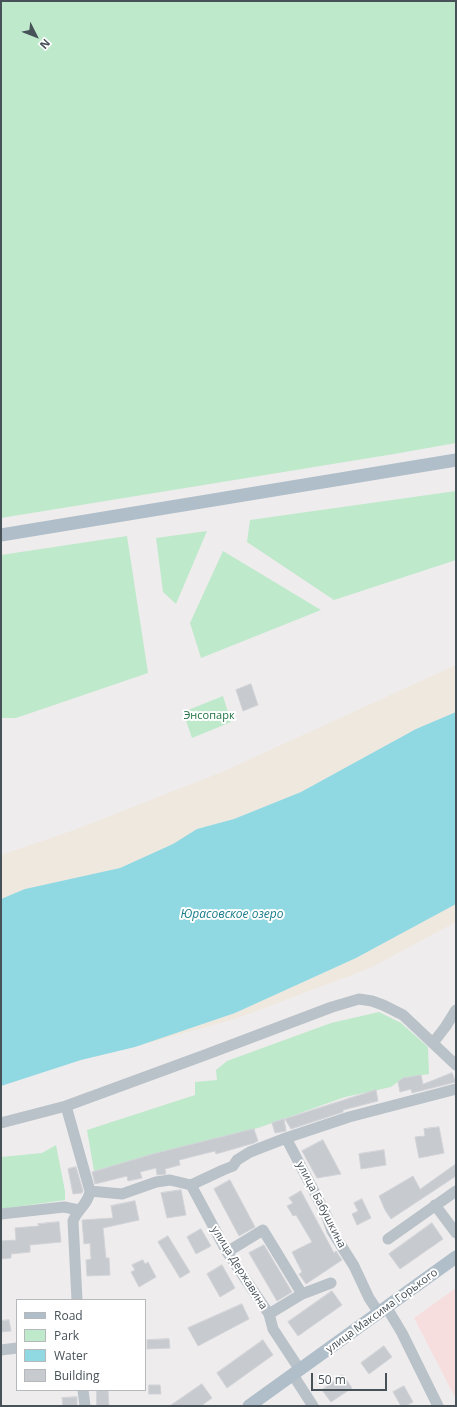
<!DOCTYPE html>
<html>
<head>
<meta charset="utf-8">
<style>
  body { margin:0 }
  #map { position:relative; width:457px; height:1407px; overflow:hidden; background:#efeced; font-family:"Open Sans",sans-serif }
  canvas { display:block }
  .frame { position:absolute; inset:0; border:2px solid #475158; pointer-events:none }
  .legend { position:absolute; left:16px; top:1299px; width:130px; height:92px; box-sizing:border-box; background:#fff; border:1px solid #b5b9bc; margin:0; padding:5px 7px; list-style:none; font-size:12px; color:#475158 }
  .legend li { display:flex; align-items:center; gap:8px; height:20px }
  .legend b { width:20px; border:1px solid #b5b9bc }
  .north { position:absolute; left:16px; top:16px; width:40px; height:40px; -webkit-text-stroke:3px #fff; paint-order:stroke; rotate:132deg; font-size:11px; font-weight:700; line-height:16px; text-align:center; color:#475158 }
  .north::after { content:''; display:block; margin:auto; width:14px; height:18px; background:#475158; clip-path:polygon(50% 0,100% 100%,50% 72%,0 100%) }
  .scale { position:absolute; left:311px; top:1373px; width:76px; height:18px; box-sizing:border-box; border:2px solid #475158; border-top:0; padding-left:5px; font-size:12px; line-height:14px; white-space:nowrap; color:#475158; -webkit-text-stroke:3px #fff; paint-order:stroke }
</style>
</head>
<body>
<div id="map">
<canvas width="457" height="1407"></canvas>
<div class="frame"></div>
<ul class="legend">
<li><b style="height:5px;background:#afbec9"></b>Road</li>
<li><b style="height:11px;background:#bee9cb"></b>Park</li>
<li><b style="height:11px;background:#90d8e2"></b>Water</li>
<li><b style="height:11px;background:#c7cacf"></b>Building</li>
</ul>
<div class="north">N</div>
<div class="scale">50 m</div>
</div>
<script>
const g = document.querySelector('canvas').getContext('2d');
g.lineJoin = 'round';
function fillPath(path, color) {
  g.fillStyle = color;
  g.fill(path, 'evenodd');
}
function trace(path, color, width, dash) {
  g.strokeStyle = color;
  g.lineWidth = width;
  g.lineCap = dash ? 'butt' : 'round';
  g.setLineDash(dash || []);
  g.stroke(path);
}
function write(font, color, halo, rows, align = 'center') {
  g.font = font + ' "Open Sans",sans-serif';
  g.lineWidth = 4;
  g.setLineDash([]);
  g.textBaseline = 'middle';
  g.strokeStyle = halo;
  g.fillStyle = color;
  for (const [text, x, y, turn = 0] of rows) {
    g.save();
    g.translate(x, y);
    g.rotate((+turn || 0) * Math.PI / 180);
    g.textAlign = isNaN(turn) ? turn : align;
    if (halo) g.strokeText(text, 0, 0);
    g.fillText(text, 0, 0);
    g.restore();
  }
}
fillPath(new Path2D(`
  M 456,1288 L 456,1399 L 414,1318 Z`), '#f7dede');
fillPath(new Path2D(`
  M 1,1 L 456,1 L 456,443 L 394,454 L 1,518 Z
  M 456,491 L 456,560 L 334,600 L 247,542 L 250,520 Z
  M 207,531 L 176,604 L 163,592 L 156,538 Z
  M 127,536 L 148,673 L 16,718 L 1,718 L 1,555 Z
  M 223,551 L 321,610 L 201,658 L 190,623 Z
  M 223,696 L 231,722 L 192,738 L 183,712 Z
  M 379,1012 L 401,1023 L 428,1047 L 429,1074 L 403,1078 L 391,1087 L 345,1097 L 258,1128 L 153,1154 L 94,1171 L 87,1130 L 195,1095 L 195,1082 L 217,1080 L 216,1070 L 227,1061 L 331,1023 Z
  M 56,1145 L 65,1191 L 65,1200 L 1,1209 L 1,1157 L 42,1153 Z`), '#bee9cb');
fillPath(new Path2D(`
  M 456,665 L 456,712 L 416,729 L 301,792 L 234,819 L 197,829 L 173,844 L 120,868 L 25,889 L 1,899 L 1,855 L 74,830 L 222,772 Z
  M 456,904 L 456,922 L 370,968 L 238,1018 L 135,1047 L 235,1013 L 356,958 Z`), '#efe8de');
fillPath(new Path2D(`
  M 456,712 L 456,904 L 356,958 L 235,1013 L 135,1047 L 81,1060 L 1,1086 L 1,899 L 25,889 L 120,868 L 173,844 L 197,829 L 234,819 L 301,792 L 416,729 Z`), '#90d8e2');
const building = new Path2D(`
  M 251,684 L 258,705 L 243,711 L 236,690 Z
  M 452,1073 L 456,1082 L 412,1093 L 411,1089 L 400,1092 L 398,1082 L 403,1078 L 421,1075 L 423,1084 Z
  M 376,1090 L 378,1101 L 343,1110 L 343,1112 L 291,1129 L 285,1119 Z
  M 284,1119 L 286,1131 L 275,1133 L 272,1123 Z
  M 439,1127 L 444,1153 L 419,1158 L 415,1137 L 425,1136 L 424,1129 Z
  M 254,1129 L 258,1141 L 254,1143 L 216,1154 L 215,1151 L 179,1160 L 180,1165 L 165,1169 L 166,1174 L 157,1175 L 156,1168 L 140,1172 L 142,1178 L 128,1181 L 127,1176 L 95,1184 L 92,1172 L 153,1154 Z
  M 323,1140 L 341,1174 L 317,1178 L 302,1151 Z
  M 384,1150 L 386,1165 L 361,1169 L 359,1154 Z
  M 456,1164 L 456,1176 L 391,1219 L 385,1210 L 379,1196 L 413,1176 L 420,1189 Z
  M 76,1167 L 83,1191 L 82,1193 L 73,1194 L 68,1169 Z
  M 230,1180 L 255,1227 L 239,1236 L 214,1189 Z
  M 181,1190 L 186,1215 L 167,1218 L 161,1193 Z
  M 301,1191 L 334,1253 L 336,1251 L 342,1260 L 306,1284 L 299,1274 L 302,1272 L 292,1252 L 312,1242 L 296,1215 L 293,1216 L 287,1206 L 293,1203 L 289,1198 Z
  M 362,1199 L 371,1218 L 357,1225 L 352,1214 L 358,1211 L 354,1203 Z
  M 135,1201 L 139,1220 L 103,1228 L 106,1258 L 109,1258 L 110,1275 L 87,1276 L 86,1260 L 91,1259 L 90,1243 L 84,1244 L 82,1220 L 113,1218 L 111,1206 Z
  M 59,1222 L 61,1242 L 30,1245 L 30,1252 L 11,1254 L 11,1258 L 1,1259 L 1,1241 L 16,1240 L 15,1228 L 39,1226 L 38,1224 Z
  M 432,1223 L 443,1239 L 400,1269 L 389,1254 Z
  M 201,1229 L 211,1246 L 196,1254 L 187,1237 Z
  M 168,1236 L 190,1272 L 180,1278 L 158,1242 Z
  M 264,1245 L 292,1292 L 277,1301 L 249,1253 Z
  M 143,1260 L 145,1264 L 148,1262 L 156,1277 L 139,1287 L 131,1272 L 135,1270 L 132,1265 Z
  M 222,1265 L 235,1288 L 220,1297 L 207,1274 Z
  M 332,1291 L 342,1305 L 298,1336 L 288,1322 Z
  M 242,1304 L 249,1319 L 198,1346 L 188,1328 Z
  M 9,1320 L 11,1331 L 1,1332 L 1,1321 Z
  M 169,1339 L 170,1348 L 147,1349 L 147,1340 Z
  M 263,1340 L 273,1355 L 227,1388 L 217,1373 Z
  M 384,1346 L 392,1357 L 369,1374 L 361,1363 Z
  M 343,1375 L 352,1388 L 331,1402 L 322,1390 Z
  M 202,1384 L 212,1398 L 201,1406 L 170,1406 Z
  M 149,1385 L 160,1385 L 161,1394 L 149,1394 Z
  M 404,1386 L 413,1402 L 406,1406 L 401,1406 L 393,1392 Z
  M 97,1390 L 108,1390 L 109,1406 L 97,1406 Z
  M 77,1397 L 77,1406 L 63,1406 L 62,1398 Z`);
fillPath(building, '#c7cacf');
trace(building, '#d1d3d7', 1);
trace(new Path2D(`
  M 433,1043 L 446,1026 L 456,1010
  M 66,1106 L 90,1191 C 89,1203 77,1210 73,1221 L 77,1300
  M 1,1123 L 66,1106 L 205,1055 L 332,1007 L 359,999 L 372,1001 L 383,1005 L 403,1015 L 456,1065
  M 286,1138 L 317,1197 L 327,1217 L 332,1231 L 354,1266 L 369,1298 L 379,1313
  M 191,1185 L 227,1252 L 269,1314 L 273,1329 L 300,1370
  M 90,1191 L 122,1194 L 156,1182 L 170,1180 L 191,1185 L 223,1170 L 233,1166 L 237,1160 L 250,1152 L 286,1138 L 349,1117 L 456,1089
  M 435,1205 L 456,1233
  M 1,1214 L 64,1207 L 79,1210
  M 388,1239 L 456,1191
  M 227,1252 L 263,1230 L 302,1294 L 269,1314
  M 302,1294 L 331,1283
  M 387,1308 L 402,1333 L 438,1406
  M 1,1350 L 17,1348
  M 293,1375 L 313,1406
  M 83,1390 L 85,1406`), '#b9c2c8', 11);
trace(new Path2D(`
  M 1,535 L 456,460
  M 249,1406 L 456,1257`), '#afbec9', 13);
write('11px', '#207141', '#fff', [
  ["Энсопарк",209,716]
]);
write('11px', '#475158', '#fff', [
  ["улица Бабушкина",321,1205,63],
  ["улица Державина",239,1268,58],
  ["улица Максима Горького",382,1311,-36]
]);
write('italic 12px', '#197d8a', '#fff', [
  ["Юрасовское озеро",232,915]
]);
</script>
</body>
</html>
